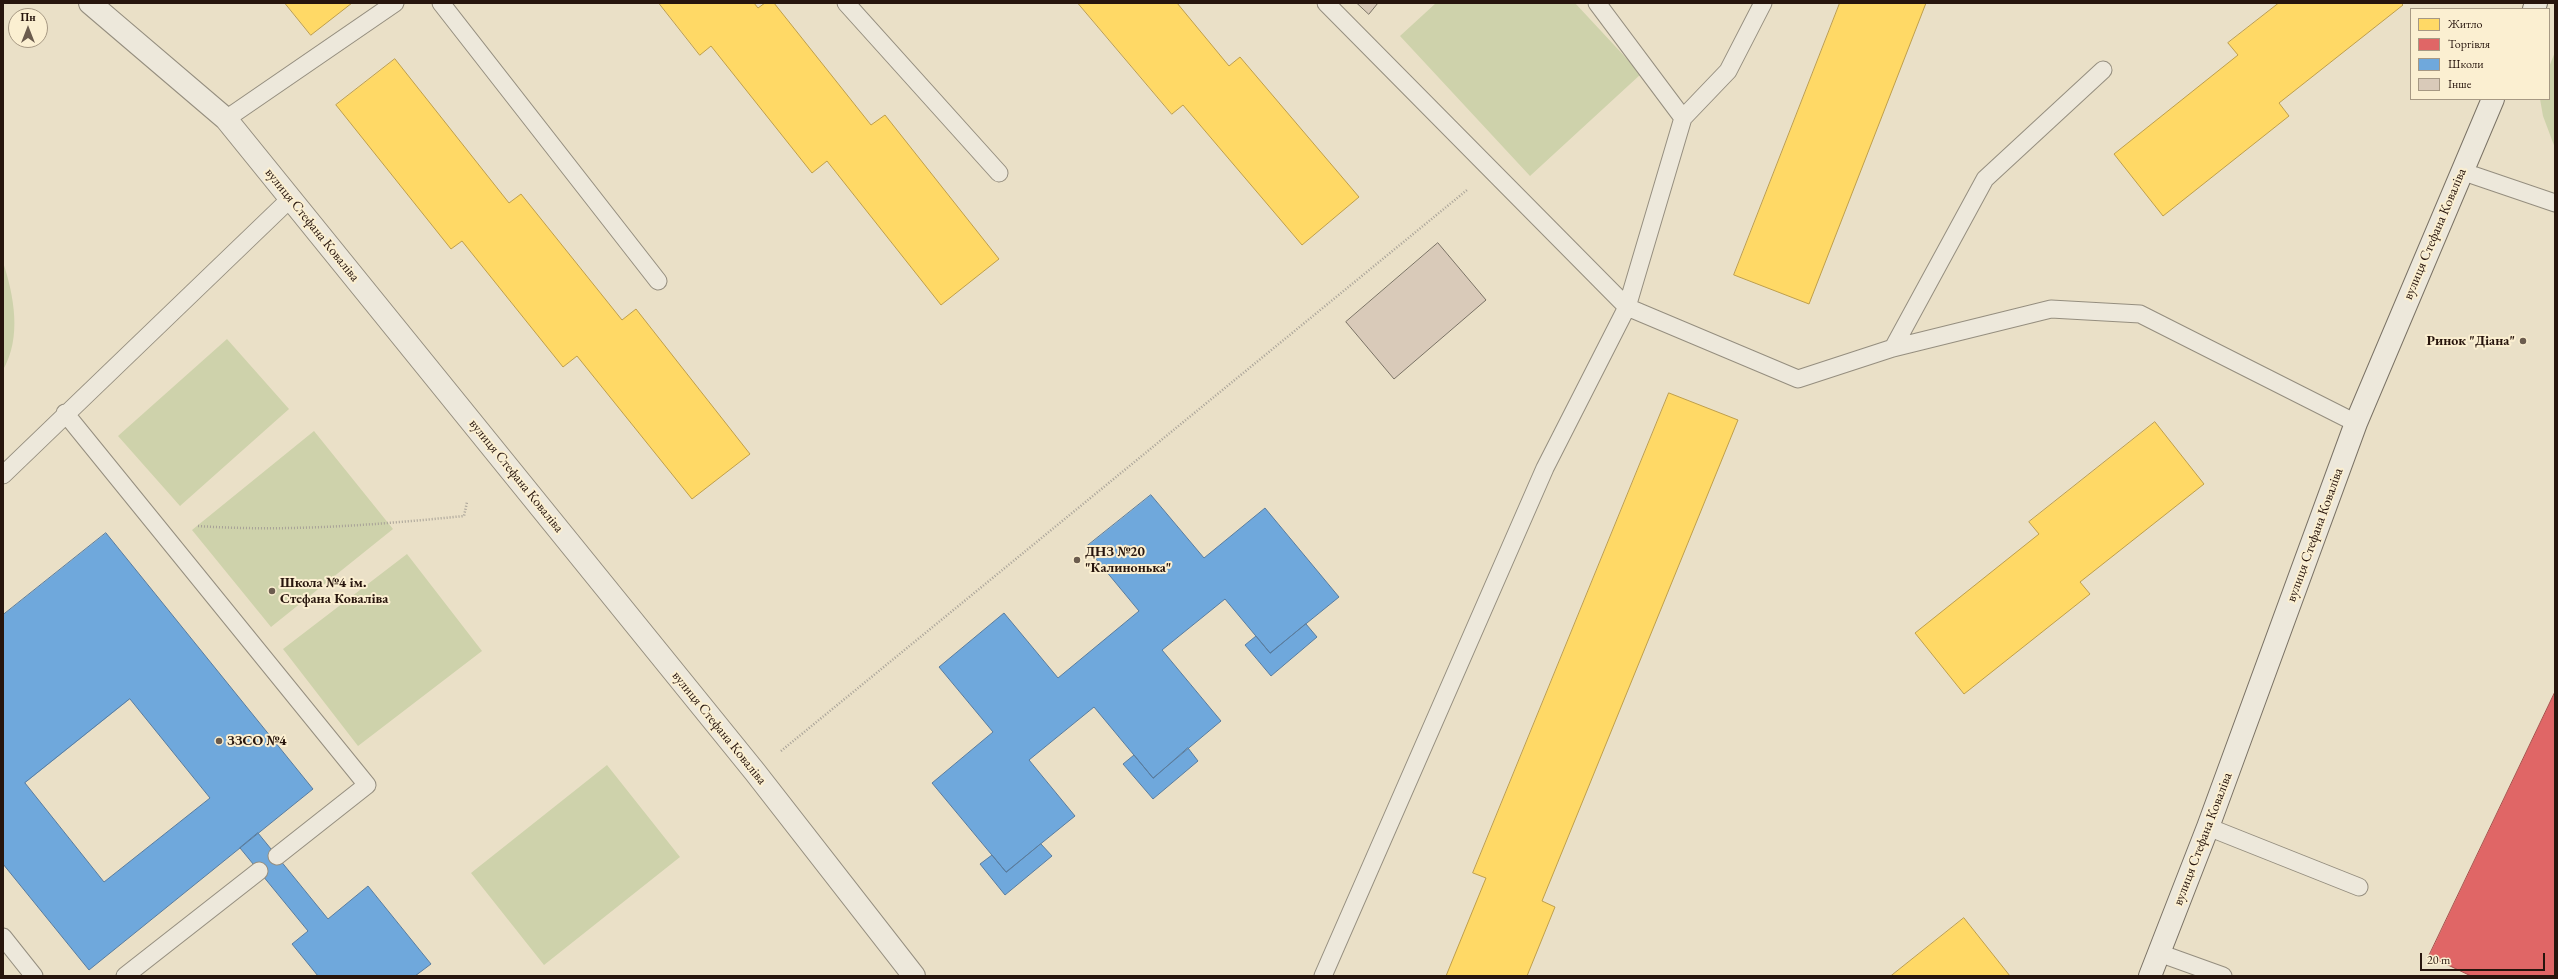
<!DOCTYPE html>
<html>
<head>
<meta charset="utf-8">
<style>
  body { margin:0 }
  #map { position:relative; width:2558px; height:979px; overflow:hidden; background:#eae0c7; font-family:"EB Garamond",serif }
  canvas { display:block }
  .frame { position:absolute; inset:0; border:4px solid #27150d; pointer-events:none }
  .legend { position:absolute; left:2410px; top:8px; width:140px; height:92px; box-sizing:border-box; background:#fbefd1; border:1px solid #a69883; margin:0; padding:5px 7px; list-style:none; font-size:12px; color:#27150d }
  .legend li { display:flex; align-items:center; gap:8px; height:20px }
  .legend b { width:20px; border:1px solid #a69883 }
  .north { position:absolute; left:8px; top:8px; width:40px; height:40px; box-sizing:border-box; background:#fbefd1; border:1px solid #a69883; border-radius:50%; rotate:0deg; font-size:11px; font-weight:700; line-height:16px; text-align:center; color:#27150d }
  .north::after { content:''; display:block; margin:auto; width:14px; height:18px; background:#6b5c4e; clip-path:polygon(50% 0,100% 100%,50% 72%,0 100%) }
  .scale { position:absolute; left:2420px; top:953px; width:125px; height:18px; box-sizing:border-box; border:2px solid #27150d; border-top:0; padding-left:5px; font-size:12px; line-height:14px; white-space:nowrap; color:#27150d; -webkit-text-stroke:3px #fbefd1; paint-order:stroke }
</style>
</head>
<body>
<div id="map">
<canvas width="2558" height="979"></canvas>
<div class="frame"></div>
<ul class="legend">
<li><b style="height:11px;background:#ffd966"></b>Житло</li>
<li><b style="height:11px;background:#e06666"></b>Торгівля</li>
<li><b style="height:11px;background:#6fa8dc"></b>Школи</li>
<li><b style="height:11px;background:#d9cab9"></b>Інше</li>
</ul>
<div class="north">Пн</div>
<div class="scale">20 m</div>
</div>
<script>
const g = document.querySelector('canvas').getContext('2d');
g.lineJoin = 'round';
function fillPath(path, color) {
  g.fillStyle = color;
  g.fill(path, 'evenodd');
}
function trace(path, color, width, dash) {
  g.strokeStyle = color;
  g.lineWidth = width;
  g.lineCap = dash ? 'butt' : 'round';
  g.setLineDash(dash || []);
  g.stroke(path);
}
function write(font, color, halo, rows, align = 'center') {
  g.font = font + ' "EB Garamond",serif';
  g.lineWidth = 4;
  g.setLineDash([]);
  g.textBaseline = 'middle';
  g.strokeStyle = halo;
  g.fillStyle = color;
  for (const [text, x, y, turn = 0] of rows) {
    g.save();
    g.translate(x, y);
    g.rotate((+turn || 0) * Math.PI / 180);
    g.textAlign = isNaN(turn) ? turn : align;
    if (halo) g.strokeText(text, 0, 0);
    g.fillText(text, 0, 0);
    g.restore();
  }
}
fillPath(new Path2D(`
  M 1436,3 L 1575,3 L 1641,74 L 1530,176 L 1400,36 Z
  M 2555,52 L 2555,148 L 2543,116 L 2540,99 L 2549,99 L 2549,67 Z
  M 3,262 C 14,296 22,337 3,370 Z
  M 227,339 L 289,409 L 180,506 L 118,436 Z
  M 314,431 L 393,529 L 271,627 L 192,530 Z
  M 407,554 L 482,651 L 358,746 L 283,649 Z
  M 607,765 L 680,857 L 544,965 L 471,873 Z`), '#ced2ab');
const homes = new Path2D(`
  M 285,3 L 352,3 L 311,35 Z
  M 659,3 L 754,3 L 758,8 L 765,3 L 774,3 L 871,125 L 885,115 L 999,259 L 941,305 L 827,161 L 812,173 L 711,46 L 700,55 Z
  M 1078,3 L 1177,3 L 1229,66 L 1240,57 L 1359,197 L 1302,245 L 1183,105 L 1172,114 Z
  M 1840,3 L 1926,3 L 1809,304 L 1734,275 Z
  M 2279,3 L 2401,3 L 2403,5 L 2279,103 L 2289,116 L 2163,216 L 2114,154 L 2238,55 L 2228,43 Z
  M 395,59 L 509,203 L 521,194 L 622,320 L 636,309 L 750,454 L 692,499 L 577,356 L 563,367 L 462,241 L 451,249 L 336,105 Z
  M 1669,393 L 1738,420 L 1542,901 L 1555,907 L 1527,976 L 1446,976 L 1486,878 L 1473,873 Z
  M 2155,422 L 2204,484 L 2080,582 L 2090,594 L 1964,694 L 1915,633 L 2039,534 L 2029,522 Z
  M 1964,918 L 2010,976 L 1891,976 Z`);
fillPath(homes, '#ffd966');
trace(homes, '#be9e4b', 1);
const shops = new Path2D(`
  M 2555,692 L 2555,976 L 2471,976 L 2429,956 Z`);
fillPath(shops, '#e06666');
trace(shops, '#a84e4b', 1);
const schools = new Path2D(`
  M 1151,495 L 1204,558 L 1265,508 L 1339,597 L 1270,653 L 1225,599 L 1162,650 L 1221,721 L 1153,778 L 1094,707 L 1029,760 L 1075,816 L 1006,872 L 932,783 L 993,732 L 939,667 L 1004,613 L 1058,678 L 1139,611 L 1086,547 Z
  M 106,533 L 313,789 L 89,970 L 3,864 L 3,615 ZM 130,699 L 210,798 L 104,882 L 25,783 Z
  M 1306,624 L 1317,637 L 1271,676 L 1245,645 L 1256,636 L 1270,653 Z
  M 1188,748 L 1198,761 L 1153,799 L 1123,764 L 1134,755 L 1153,778 Z
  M 258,833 L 328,919 L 368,886 L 431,964 L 415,976 L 318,976 L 292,944 L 308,931 L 240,848 Z
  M 1041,844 L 1052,856 L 1005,895 L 980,864 L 992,855 L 1006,872 Z`);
fillPath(schools, '#6fa8dc');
trace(schools, '#597c9e', 1);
const building = new Path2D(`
  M 1357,3 L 1378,3 L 1369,14 Z
  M 1438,243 L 1486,300 L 1394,379 L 1346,322 Z`);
fillPath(building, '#d9cab9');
trace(building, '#7a7265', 1);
const lane = new Path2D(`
  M 441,3 L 658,281
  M 846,3 L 999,173
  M 1326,3 L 1627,307 L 1798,379 L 1893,348 L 2051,309 L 2140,314 L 2356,423
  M 1597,3 L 1683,118
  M 226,119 L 395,3
  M 2461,171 L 2555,203
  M 1893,348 L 1985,179 L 2103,70
  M 65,413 L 367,785 L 277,856
  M 3,475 L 291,198
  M 2208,827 L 2359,887
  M 3,937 L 34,976
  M 2159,953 L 2223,976
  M 125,976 L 259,871
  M 1323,976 L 1545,468 L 1627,307 L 1683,118 L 1728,71 L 1763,3`);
const street = new Path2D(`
  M 90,3 L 226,119 L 755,772 L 914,976`);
const secondary = new Path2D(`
  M 2534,9 L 2536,3
  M 2150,976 L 2208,827 L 2356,423 L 2493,99`);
trace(lane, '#958e7f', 19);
trace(street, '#958e7f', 24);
trace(secondary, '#7a7265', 24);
trace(new Path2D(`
  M 198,526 C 287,532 376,525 464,516 L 467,502
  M 781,751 L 1467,190`), '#a7a197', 2.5, [1, 2]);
trace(lane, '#ede8db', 17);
trace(street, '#ede8db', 22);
trace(secondary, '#ede8db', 22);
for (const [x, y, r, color] of [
  [2523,341,4,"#6b5c4e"],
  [1077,560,4,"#6b5c4e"],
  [272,591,4,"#6b5c4e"],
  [219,741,4,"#6b5c4e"]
]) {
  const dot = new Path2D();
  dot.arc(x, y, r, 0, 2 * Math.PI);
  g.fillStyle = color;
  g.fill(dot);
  trace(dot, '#fbefd1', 1.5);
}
write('14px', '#27150d', '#fbefd1', [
  ["вулиця Стефана Коваліва",312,225,51],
  ["вулиця Стефана Коваліва",2435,234,-67],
  ["вулиця Стефана Коваліва",516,476,51],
  ["вулиця Стефана Коваліва",2315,535,-70],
  ["вулиця Стефана Коваліва",719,728,51],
  ["вулиця Стефана Коваліва",2203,839,-69]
]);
write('bold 14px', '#27150d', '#fbefd1', [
  ["Ринок \"Діана\"",2515,341,"right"],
  ["ДНЗ №20",1085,552],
  ["\"Калинонька\"",1085,568],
  ["Школа №4 ім.",280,583],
  ["Стефана Коваліва",280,599],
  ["ЗЗСО №4",227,741]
], 'left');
</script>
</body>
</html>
